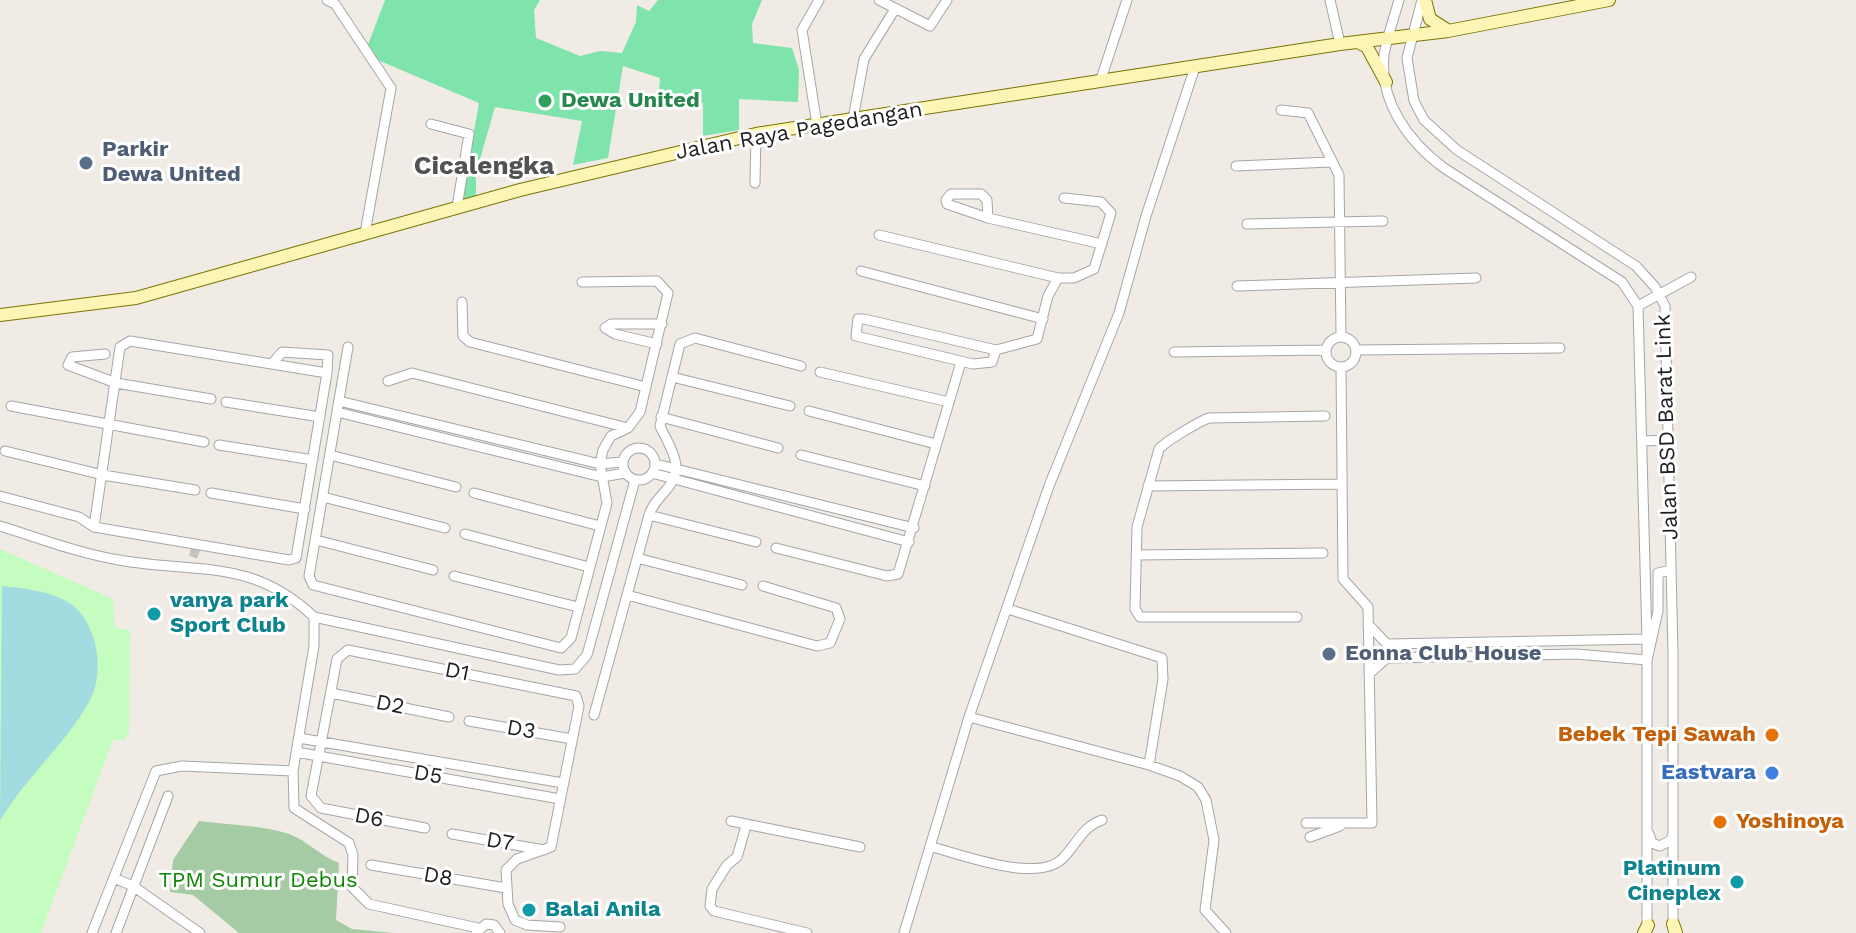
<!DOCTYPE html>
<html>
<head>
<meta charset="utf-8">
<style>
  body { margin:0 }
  canvas { display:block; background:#f0ebe5 }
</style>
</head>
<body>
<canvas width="1856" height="933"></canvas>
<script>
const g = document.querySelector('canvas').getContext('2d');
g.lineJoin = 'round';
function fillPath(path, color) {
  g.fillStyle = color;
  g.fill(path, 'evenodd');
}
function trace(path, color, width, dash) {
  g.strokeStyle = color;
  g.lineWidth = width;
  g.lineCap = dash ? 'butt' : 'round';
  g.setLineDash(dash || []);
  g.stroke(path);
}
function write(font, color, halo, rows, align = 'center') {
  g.font = font + ' "Work Sans",sans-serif';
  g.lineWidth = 6;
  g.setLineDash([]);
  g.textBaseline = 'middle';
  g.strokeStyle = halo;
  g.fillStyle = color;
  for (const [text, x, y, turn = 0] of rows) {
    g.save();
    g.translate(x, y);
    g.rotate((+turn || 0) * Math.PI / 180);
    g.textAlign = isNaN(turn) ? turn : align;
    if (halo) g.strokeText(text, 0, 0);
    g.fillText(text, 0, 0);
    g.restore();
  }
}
fillPath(new Path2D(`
  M 199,821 C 228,825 262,825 289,834 C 308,841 320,856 339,863 L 336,920 L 352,929 L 394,933 L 239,933 L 193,895 L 170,892 L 173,860 Z`), '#a5cba4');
fillPath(new Path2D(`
  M 0,549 L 113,599 L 115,628 L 130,630 L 129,732 L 125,740 L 113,740 L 41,933 L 0,933 Z`), '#c4fdbf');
fillPath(new Path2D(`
  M 385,0 L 540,0 L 534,10 L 536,38 L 580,56 L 600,51 L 622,53 L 636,22 L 637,5 L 649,11 L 658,0 L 762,0 L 752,24 L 753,43 L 792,48 L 799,70 L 798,102 L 739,99 L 739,130 L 703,136 L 703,103 L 658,105 L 660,78 L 623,66 L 608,158 L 573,165 L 582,121 L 495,107 L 476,173 L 476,196 L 462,199 L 479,103 L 373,58 L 366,50 Z`), '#7ee4ac');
fillPath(new Path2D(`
  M 2,586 C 22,588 43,590 62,599 C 97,614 107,671 89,702 C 65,745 25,778 0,821 Z`), '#a2dce0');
trace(new Path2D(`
  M 193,557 L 196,549`), '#c6c2bd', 9, [9, 4.5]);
const street = new Path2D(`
  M 327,0 L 335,4 L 391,88 L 365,233
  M 879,0 L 930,26 L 947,0
  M 1330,0 L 1340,44
  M 1399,0 C 1394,18 1387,37 1384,55 C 1379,102 1409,142 1444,168 L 1622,282 L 1638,306 L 1647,639 L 1647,930
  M 1422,0 L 1407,58 L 1414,101 L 1424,120 L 1457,150 L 1636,266 L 1655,287 L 1665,306 L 1673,653 L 1673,930
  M 1100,82 L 1127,0
  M 1281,110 L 1308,113 L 1339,175 L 1341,336
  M 853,119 L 864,59 L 895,9
  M 431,124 L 469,134 L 457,207
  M 817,125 L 802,30 L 819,0
  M 1236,166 L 1331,162
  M 755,183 L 756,134
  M 951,194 L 981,194 L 987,200 L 988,218 L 947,204 L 946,200 Z
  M 988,218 L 1102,244
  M 1247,224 L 1383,221
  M 879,235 L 1058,278
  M 861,271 L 1043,319
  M 1237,286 L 1476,278
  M 462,302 L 463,336 L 470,342 L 646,387
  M 1638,306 L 1691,277
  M1326 352a15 15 0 1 1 30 0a15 15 0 1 1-30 0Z
  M 130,341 L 327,373 L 296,558 L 289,560 L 94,527 L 120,347 Z
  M 657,344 L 615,334 L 605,328 L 611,324 L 662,324
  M 348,347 L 309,576 L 313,585 L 561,648 L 571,638 L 607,503 L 600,464 L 603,450 L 611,436 L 628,428 L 640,412 L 668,293 L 657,281 L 582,282
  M 996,350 L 992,362 L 973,364 L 856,336 L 858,319 L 864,319 L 996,350 L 1037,339 L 1048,296 L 1058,278 L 1074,278 L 1094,269 L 1111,213 L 1101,202 L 1064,198
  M 1356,350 L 1560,348
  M 1174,352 L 1325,350
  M 105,354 L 72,357 L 68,365 L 116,383 L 211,399
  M 272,364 L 282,352 L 328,355 L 327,373
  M 820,372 L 949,402
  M 672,377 L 790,406
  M 388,381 L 412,373 L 628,428
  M 339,401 L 600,464 L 622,462
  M 226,402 L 320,417
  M 11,406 L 204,442
  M 809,411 L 936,444
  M 337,412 L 602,477 L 625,473
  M 661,417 L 778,448
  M 1642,441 L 1669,440
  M 219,445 L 313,460
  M623 464a16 16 0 1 1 32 0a16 16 0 1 1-32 0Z
  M 5,451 L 103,475 L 195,490
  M 330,455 L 456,487
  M 801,455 L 925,486
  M 656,464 L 914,528
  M 652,473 L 909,542
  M 1148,486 L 1342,484
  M 211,493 L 305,509
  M 474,493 L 600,526
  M 0,496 L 79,517 L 94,527
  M 323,497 L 445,528
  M 649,515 L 756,542
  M 0,526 C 39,538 78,553 119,560 C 196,574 251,557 314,617 L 314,646 L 293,771 L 294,808 L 349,843 L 353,855 L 352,887 L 369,904 L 478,928
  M 465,534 L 589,567
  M 316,540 L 433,570
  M 776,548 L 887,576 L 898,574 L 961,362
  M 1136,555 L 1323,553
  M 637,558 L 742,585
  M 454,576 L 578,607
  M 627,595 L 817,646 L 830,643 L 840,619 L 836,608 L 763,586
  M 1008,609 L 1162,658 L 1163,679 L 1149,765
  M 314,617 L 559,670 L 575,669 L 587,655 L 635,480
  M 1297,617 L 1140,617 L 1135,609 L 1137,527 L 1159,449 C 1166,441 1200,421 1209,418 L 1325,416
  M 1368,624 L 1387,644 L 1647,639
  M 1369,674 L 1387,658 L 1575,654 L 1647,660 L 1658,611 L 1658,573 L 1671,570
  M 331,693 L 449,717
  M 594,715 L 649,515 C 653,503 659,499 667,489 C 686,467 670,448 660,426 L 680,344 L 695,338 L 801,366
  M 969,717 L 1149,765 L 1180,776 L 1198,787 L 1206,800 L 1214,840 L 1205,910 L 1226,933
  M 469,721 L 572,739
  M 299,738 L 563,783
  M 296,752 L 560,799
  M 731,821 L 860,847
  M 1306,823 L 1372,823 L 1368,607 L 1343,579 L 1341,367
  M 746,826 L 737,857 L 727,865 L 712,889 L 710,906 L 714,911 L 807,933
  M 425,828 L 321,808 L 311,796 L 337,659 L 348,650 L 576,696 L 579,706 L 551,847 L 517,859 L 506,870 L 508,904 L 515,920 L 527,925 L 560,927
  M 452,834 L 544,850
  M 1649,834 L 1652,843 L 1660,846 L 1671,840 L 1673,833
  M 1310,837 L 1340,826
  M 932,847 C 964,855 1038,884 1063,858 C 1077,844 1082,827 1102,820
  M 371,865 L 506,888
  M 114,878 L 133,886 L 200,933
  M 92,933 L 156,771 L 182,766 L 293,771
  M 116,933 L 168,796
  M 476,933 L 486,924 L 494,925 L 500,933
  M 904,933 L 969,717 L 1049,486 L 1119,313 L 1146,216 L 1195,67`);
const secondary = new Path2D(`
  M 1425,0 L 1430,19 L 1447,30
  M 1358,42 L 1367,47 L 1386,82
  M 0,315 L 136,298 L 520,190 L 756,134 L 1340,44 L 1448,31 L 1609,0
  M 1673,924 L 1676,933
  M 1644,933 L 1648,925`);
trace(street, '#a6a6a6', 11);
trace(secondary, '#7c7600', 14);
trace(street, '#fff', 9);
trace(secondary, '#fdf5b6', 12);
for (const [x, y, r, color] of [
  [545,101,8,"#2e9e5b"],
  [86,163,8,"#5c6f8a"],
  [154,614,8,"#0f9aa8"],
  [1329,654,8,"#5c6f8a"],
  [1772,735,8,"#e8710a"],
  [1772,773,8,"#3f7fe0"],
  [1720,822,8,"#e8710a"],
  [1737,882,8,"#0f9aa8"],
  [529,910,8,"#0f9aa8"]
]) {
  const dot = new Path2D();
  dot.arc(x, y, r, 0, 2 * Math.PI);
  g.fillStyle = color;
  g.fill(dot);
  trace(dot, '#fff', 3);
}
write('bold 22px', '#27864d', '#fff', [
  ["Dewa United",561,101]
], 'left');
write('22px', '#1f1f1f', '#fff', [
  ["Jalan Raya Pagedangan",799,131,-10],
  ["Jalan BSD Barat Link",1667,427,-92],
  ["D1",457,672,11],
  ["D2",390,705,11],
  ["D3",521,730,10],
  ["D5",428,775,10],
  ["D6",369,818,11],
  ["D7",500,842,10],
  ["D8",438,877,10]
]);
write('bold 22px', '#4e5e75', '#fff', [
  ["Parkir",102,150],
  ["Dewa United",102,175],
  ["Eonna Club House",1345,654]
], 'left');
write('bold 22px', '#0d838f', '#fff', [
  ["vanya park",170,601],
  ["Sport Club",170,626],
  ["Platinum",1721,869,"right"],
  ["Cineplex",1721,894,"right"],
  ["Balai Anila",545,910]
], 'left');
write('bold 22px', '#c56008', '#fff', [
  ["Bebek Tepi Sawah",1756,735],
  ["Yoshinoya",1736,822,"left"]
], 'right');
write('bold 22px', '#366cbe', '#fff', [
  ["Eastvara",1756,773]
], 'right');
write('22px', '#0f8505', '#fff', [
  ["TPM Sumur Debus",258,881]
]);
write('bold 26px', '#525252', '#fff', [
  ["Cicalengka",484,166]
]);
</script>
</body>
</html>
